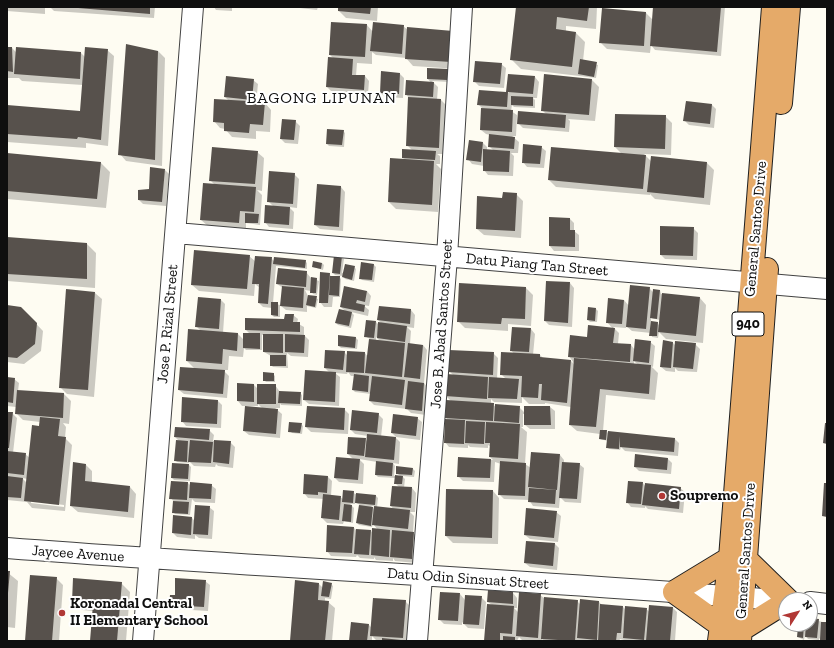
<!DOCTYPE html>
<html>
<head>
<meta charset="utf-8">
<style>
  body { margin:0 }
  #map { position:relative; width:834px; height:648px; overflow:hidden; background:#fefcf2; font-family:"Zilla Slab",serif }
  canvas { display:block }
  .frame { position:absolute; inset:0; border:8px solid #0f0f0f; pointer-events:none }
  .north { position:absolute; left:778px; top:592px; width:40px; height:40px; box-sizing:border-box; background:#fff; border:1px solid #9f9f9f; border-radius:50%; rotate:54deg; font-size:11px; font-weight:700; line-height:16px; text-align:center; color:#0f0f0f }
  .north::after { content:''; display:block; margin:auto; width:14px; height:18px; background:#b13835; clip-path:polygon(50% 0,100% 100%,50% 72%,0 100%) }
</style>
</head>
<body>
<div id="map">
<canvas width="834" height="648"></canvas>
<div class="frame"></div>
<div class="north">N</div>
</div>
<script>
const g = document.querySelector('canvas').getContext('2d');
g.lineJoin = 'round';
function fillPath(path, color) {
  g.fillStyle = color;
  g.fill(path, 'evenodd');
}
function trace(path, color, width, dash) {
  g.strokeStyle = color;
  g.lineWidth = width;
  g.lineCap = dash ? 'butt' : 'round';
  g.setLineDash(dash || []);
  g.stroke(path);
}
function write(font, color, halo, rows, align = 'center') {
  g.font = font + ' "Zilla Slab",serif';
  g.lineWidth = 4;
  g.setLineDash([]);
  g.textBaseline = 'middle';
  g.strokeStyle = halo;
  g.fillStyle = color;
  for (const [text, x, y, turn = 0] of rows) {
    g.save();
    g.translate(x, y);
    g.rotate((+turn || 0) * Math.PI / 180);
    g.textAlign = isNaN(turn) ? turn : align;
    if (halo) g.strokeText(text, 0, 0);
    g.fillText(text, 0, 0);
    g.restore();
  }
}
fillPath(new Path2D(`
  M 7,7 L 45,7 L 45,14 L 7,11 Z
  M 50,7 L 155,7 L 154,18 L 54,11 Z
  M 214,7 L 232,7 L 232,11 L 216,10 Z
  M 291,7 L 318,7 L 317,10 Z
  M 339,7 L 378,7 L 377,21 L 346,18 L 339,11 Z
  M 517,7 L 597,7 L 596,29 L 566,26 L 566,32 L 576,33 L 585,42 L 583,61 L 598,65 L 596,78 L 521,69 L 512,60 Z
  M 654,7 L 725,7 L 721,56 L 655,50 L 651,45 L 650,53 L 607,49 L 600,42 L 603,9 L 646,13 L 653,20 Z
  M 367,25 L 373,32 L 403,26 L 458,69 L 413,66 L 406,58 L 376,55 L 372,52 L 372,64 L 357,63 L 356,76 L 365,76 L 369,81 L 368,94 L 331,91 L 327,87 L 333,58 L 330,55 Z
  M 7,48 L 12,48 L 17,53 L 17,48 L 81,53 L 85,57 L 107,50 L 114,56 L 108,146 L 86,143 L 86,148 L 7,142 L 7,106 L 81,114 L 83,85 L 22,81 L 19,78 L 7,78 Z
  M 158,51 L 165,58 L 162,166 L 126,161 L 120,154 Z
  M 501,64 L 506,68 L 504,88 L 479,86 L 474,81 Z
  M 448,70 L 450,72 L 449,82 L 432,81 L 438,87 L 437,100 L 441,100 L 448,107 L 445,154 L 437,154 L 440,156 L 440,164 L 436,164 L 441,169 L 438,212 L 396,209 L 389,202 L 391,159 L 406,160 L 403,158 L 412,150 L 407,145 L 409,98 L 406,94 L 431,83 L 428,79 Z
  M 400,74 L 404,78 L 403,98 L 385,97 L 381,93 Z
  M 535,77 L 539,82 L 537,98 L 533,98 L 535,100 L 535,108 L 514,107 L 512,105 L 511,111 L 517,115 L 516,136 L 512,136 L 519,142 L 518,153 L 511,153 L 514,156 L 513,176 L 488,175 L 484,170 L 484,166 L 472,164 L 468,159 L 483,143 L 487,147 L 487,151 L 494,151 L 489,146 L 490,135 L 486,134 L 481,130 L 484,110 L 478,104 L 480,91 L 509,93 L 507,91 Z
  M 253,80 L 258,84 L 256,103 L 265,103 L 271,110 L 270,132 L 256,131 L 256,139 L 232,137 L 225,129 L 220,128 L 214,121 L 229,101 L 225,97 Z
  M 592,80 L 599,87 L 595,121 L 568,119 L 570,121 L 569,132 L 523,128 L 518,123 L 546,114 L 542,110 Z
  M 686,102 L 712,105 L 716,109 L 714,128 L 689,125 L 684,120 Z
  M 665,116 L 672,123 L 671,155 L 644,154 L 651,161 L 651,157 L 707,163 L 714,170 L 710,205 L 655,199 L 650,194 L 650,195 L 556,187 L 549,180 L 622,154 L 615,147 Z
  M 295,121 L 300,126 L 298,144 L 285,143 L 281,139 Z
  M 343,131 L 345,133 L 344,147 L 329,146 L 327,144 Z
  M 541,147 L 546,151 L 544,168 L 527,167 L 523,162 Z
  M 257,152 L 264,158 L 262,191 L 257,190 L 262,195 L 260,225 L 246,223 L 246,229 L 208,226 L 201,220 L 215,185 L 210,180 Z
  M 7,154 L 101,163 L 110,172 L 106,208 L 7,199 Z
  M 165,170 L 169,174 L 166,206 L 143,204 L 139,200 L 150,190 Z
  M 294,174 L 299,179 L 297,208 L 289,207 L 294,212 L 293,229 L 269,227 L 265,222 L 273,206 L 268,201 Z
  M 318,185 L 341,187 L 345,192 L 343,231 L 320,229 L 315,225 Z
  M 516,194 L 523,201 L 521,238 L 484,235 L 477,229 L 503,199 Z
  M 550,218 L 570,219 L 574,223 L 574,231 L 579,235 L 579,251 L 554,251 L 550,246 Z
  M 693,228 L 698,233 L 697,260 L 665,259 L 661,255 Z
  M 7,238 L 87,244 L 96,253 L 95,288 L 7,281 Z
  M 249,256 L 255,261 L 271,258 L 274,261 L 305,261 L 307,263 L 307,269 L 276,266 L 273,303 L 280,305 L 280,317 L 274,317 L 272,315 L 272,308 L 263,307 L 259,303 L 260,288 L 255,284 L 254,296 L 199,291 L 192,285 Z
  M 342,257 L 344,259 L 342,273 L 354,267 L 356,269 L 354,281 L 345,279 L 343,276 L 335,275 L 333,273 Z
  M 322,263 L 324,265 L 323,270 L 313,267 Z
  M 362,263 L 374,265 L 376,267 L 374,282 L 362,280 L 360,278 Z
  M 306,272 L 311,278 L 319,281 L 317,295 L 313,294 L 311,291 L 305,290 L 308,296 L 318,299 L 316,308 L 307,306 L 307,312 L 286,310 L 281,306 L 283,288 L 277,284 Z
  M 329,274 L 332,277 L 339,277 L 341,279 L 340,297 L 333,297 L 332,307 L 324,307 L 320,302 Z
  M 570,283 L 574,288 L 572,327 L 549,325 L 545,321 Z
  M 526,288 L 533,295 L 531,326 L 508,324 L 508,331 L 465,328 L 458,321 Z
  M 649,288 L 653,292 L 660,290 L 661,294 L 700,298 L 706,305 L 703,343 L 666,339 L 659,332 L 658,338 L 652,337 L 651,333 L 632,331 L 626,326 L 626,328 L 613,327 L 619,333 L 618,344 L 631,345 L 635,350 L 650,342 L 655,346 L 653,367 L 651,366 L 658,373 L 655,400 L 606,395 L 603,431 L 609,433 L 674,438 L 679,443 L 678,456 L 625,451 L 621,447 L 620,450 L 609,449 L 607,447 L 608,441 L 600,439 L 600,434 L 577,431 L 570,425 L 571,407 L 545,403 L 545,404 L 529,404 L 522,397 L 522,403 L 494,402 L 491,399 L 491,404 L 496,407 L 519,407 L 525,413 L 525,407 L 550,407 L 555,411 L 555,429 L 530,429 L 525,425 L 525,414 L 523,414 L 523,427 L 521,427 L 527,432 L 525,464 L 531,468 L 560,455 L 564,460 L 564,463 L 579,464 L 584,468 L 581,503 L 565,502 L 560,497 L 559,508 L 533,506 L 529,500 L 504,499 L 499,494 L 501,464 L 495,462 L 494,482 L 463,481 L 458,476 L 459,458 L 493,460 L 490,457 L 491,447 L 488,445 L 488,448 L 470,447 L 468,445 L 468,448 L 449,447 L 445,442 L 449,421 L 446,418 L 452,402 L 446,396 L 453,375 L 449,371 L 493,353 L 498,358 L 497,379 L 506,379 L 501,374 L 514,354 L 511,350 L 531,329 L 535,334 L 533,355 L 540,355 L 543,358 L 571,361 L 575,365 L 569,356 L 588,338 L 613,329 L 607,322 L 624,300 L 629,306 ZM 651,318 L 660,320 L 660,325 L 651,322 ZM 634,361 L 636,363 L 639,365 L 634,365 Z
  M 367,291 L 371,296 L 369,306 L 363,305 L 369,310 L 368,316 L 351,312 L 354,315 L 351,328 L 338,325 L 336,323 L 346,312 L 341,307 Z
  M 95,293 L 102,299 L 94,397 L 67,394 L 60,387 Z
  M 221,300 L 225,304 L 223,333 L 238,334 L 244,340 L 250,334 L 246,330 L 285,320 L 293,315 L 298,319 L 297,323 L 304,327 L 304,335 L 309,340 L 308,357 L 291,356 L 287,353 L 288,368 L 273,367 L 271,365 L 271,356 L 264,352 L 264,335 L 262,335 L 262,350 L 246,350 L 244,348 L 243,357 L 229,356 L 228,370 L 223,370 L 229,376 L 227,398 L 184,394 L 179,390 L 195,369 L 187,361 L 201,331 L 196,326 Z
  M 7,306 L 21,308 L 43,331 L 41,351 L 24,364 L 7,362 Z
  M 380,307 L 411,310 L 415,315 L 414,328 L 407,327 L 411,331 L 410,344 L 423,345 L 427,350 L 424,383 L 428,388 L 426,415 L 411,413 L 407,409 L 374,405 L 370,401 L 371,394 L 355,392 L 353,390 L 355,376 L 351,376 L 348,372 L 347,374 L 335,373 L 340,377 L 339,406 L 309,404 L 304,400 L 330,373 L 325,368 L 344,352 L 348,356 L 365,353 L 368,357 L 370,339 L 365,336 L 376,322 L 379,325 L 382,324 L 378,320 ZM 376,337 L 381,342 L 376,341 Z
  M 596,309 L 598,311 L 597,322 L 590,322 L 588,320 Z
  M 356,338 L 358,340 L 357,349 L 341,348 L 339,346 Z
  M 672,342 L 676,346 L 695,344 L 700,349 L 697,372 L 678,371 L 675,368 L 675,372 L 666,371 L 661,367 Z
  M 273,374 L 275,376 L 275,382 L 266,382 L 264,380 Z
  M 7,378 L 14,379 L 19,383 L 18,391 L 64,394 L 71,401 L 69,424 L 63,423 L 66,427 L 65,438 L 72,445 L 65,511 L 32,508 L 27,502 L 7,500 L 7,413 L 12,413 L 17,418 L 13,453 L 25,454 L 30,458 L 40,422 L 23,420 L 16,413 L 16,407 L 7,406 ZM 22,478 L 28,479 L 27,483 ZM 31,501 L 64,505 L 64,507 L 31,503 Z
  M 238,384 L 254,385 L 258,389 L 275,385 L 280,392 L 300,393 L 302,395 L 302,406 L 281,405 L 280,403 L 280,408 L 275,408 L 282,414 L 280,438 L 249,435 L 244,431 L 263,409 L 258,404 L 258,406 L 242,406 L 238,401 Z
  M 218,401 L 222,405 L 221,428 L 186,426 L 182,421 Z
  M 344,409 L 349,414 L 348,434 L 311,432 L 306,427 Z
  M 378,414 L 383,419 L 381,437 L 396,438 L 400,442 L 399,464 L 393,463 L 395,466 L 394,476 L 400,476 L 397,473 L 413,469 L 415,471 L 414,477 L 402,476 L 405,479 L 404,488 L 412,488 L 416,493 L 415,512 L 410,512 L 414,516 L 413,533 L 418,537 L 416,563 L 395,561 L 393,558 L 393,561 L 376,560 L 374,557 L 374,559 L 360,558 L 357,555 L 356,557 L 331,556 L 327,551 L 354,528 L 356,530 L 371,531 L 373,534 L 378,530 L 373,524 L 372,527 L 359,525 L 357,523 L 360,505 L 355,502 L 355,504 L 350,504 L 354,508 L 353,523 L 344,521 L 343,524 L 327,523 L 322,518 L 324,499 L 308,498 L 304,493 L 328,477 L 332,481 L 331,496 L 340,497 L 343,499 L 353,492 L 355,494 L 376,496 L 378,498 L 377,508 L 394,510 L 391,506 L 399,487 L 395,483 L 395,478 L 378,477 L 376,475 L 377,462 L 359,459 L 364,464 L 363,484 L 339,482 L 335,478 L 353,459 L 348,454 L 365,439 L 368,442 L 368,436 L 355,434 L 351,430 ZM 371,506 L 375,506 L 375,510 Z
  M 417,418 L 422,422 L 420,440 L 396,437 L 392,433 Z
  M 301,424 L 303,426 L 302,434 L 292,433 L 290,431 Z
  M 209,430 L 214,435 L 213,441 L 230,442 L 235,447 L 233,468 L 218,466 L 216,464 L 215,467 L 194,466 L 189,461 L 189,463 L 177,462 L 175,460 L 179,441 L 175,437 Z
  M 668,459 L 672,463 L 671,474 L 639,471 L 635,467 Z
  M 86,465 L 92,471 L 92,483 L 130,487 L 136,494 L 134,518 L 78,512 L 71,506 Z
  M 189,465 L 191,467 L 190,481 L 174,480 L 172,478 Z
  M 172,482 L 188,483 L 191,486 L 211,485 L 216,489 L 215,503 L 195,502 L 192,499 L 190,515 L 175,514 L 173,512 L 174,502 L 171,498 Z
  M 643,483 L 645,486 L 680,488 L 685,492 L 683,513 L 648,509 L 645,506 L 645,508 L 631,507 L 627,502 Z
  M 493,491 L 499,498 L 498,544 L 453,543 L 446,536 Z
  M 209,507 L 214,511 L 212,539 L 199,538 L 195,535 L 195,539 L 177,537 L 173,533 L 192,518 L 195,521 Z
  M 556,512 L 561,516 L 558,542 L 530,539 L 525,535 Z
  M 555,544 L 559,548 L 557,570 L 530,567 L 525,563 Z
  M 7,572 L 18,581 L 15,628 L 7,627 Z
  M 56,578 L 63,585 L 59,641 L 26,641 Z
  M 205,581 L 210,585 L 208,611 L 175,609 L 170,605 L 176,596 Z
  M 121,583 L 130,592 L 126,641 L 91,641 L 93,611 L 82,610 L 73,601 Z
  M 319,584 L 323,588 L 331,584 L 333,586 L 331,599 L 325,598 L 325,601 L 328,602 L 335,608 L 332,641 L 291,641 Z
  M 513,593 L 517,598 L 517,608 L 514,608 L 519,613 L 540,595 L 544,598 L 577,601 L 580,604 L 581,600 L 599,602 L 602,605 L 623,607 L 626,610 L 646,609 L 650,612 L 673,608 L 677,612 L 675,641 L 628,641 L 620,639 L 619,641 L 544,641 L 542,639 L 542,641 L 532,641 L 522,640 L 519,637 L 517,641 L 485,641 L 492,605 L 488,602 Z
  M 460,594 L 465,600 L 481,597 L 486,602 L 484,629 L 468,628 L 462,622 L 462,625 L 444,624 L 439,619 Z
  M 405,601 L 412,608 L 410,641 L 377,641 L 372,636 L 372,641 L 350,641 L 369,625 L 372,628 Z
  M 810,619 L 827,623 L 827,641 L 822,641 L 819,638 L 819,640 L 808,639 L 805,635 L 804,640 L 798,637 L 803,627 L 807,631 Z`), '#0003');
fillPath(new Path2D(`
  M 66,7 L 150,7 L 150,14 Z
  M 338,7 L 371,7 L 370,14 L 338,11 Z
  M 516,7 L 589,7 L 587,21 L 557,17 L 556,29 L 576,32 L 572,67 L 510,60 Z
  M 653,7 L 721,7 L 717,52 L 650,46 Z
  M 602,8 L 646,12 L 644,46 L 599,43 Z
  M 331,22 L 367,24 L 365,57 L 329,55 Z
  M 373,22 L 404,25 L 402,54 L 370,51 Z
  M 407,27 L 453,31 L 451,62 L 405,59 Z
  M 126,44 L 158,51 L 155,160 L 118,155 Z
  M 7,47 L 12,47 L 13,72 L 7,71 Z
  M 16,47 L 81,52 L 80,79 L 14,74 Z
  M 85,47 L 108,49 L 101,140 L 78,137 L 77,139 L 7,134 L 7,105 L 80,111 Z
  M 328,57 L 353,59 L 352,75 L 365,75 L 364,90 L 326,87 Z
  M 580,59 L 597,62 L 594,77 L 578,74 Z
  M 475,61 L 502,63 L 500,84 L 473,82 Z
  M 427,68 L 448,69 L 447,80 L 427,79 Z
  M 381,71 L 400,73 L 399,94 L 380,93 Z
  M 508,74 L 535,76 L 533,94 L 508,92 L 507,107 L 477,105 L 479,90 L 506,92 Z
  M 544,74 L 592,79 L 589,115 L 541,111 Z
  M 226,76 L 254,79 L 252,100 L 224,97 Z
  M 406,80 L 434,82 L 433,97 L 405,95 Z
  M 511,96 L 533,97 L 533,106 L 511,105 Z
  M 408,97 L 441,99 L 439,148 L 406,146 Z
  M 214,99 L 265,102 L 263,125 L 250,124 L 249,133 L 224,131 L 224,123 L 213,122 Z
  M 686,101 L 712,104 L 710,124 L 683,121 Z
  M 481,108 L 513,110 L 512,132 L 480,130 Z
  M 518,111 L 566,115 L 565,128 L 517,124 Z
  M 615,114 L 666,115 L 665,149 L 614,147 Z
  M 282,119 L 296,120 L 294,140 L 280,139 Z
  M 327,129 L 344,130 L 342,145 L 326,144 Z
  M 489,134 L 515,137 L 514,149 L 488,147 Z
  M 469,140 L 483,142 L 481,162 L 466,160 Z
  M 523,144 L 542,146 L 540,164 L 522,163 Z
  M 212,147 L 258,151 L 255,184 L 209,181 Z
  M 551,147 L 646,155 L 643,189 L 548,180 Z
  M 402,149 L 436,151 L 435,160 L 402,158 Z
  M 483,149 L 510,151 L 509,172 L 483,171 Z
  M 7,153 L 101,162 L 97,199 L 7,191 Z
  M 651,156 L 707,162 L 704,198 L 647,192 Z
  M 390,158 L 434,161 L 432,205 L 388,202 Z
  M 150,167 L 165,169 L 162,202 L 138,200 L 138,190 L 149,189 Z
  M 269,171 L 295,173 L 293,204 L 267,202 Z
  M 203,183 L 256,187 L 254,212 L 240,211 L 239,223 L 200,220 Z
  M 317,184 L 341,186 L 339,227 L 314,225 Z
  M 503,192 L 517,193 L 515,231 L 476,229 L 477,196 L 502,198 Z
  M 265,205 L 290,207 L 289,225 L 264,223 Z
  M 245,213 L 259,214 L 258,223 L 245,223 Z
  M 549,217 L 570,218 L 570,230 L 575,230 L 575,247 L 549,246 Z
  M 660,226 L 694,227 L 693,256 L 660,255 Z
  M 7,237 L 87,243 L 87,279 L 7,274 Z
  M 194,250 L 250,255 L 247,289 L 191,285 Z
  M 334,255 L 342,256 L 340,274 L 332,273 Z
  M 255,256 L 272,257 L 268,304 L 258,303 L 259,284 L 252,284 Z
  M 274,257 L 306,260 L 305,268 L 273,264 Z
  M 313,261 L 322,263 L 321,269 L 312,267 Z
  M 361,262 L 374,264 L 372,280 L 359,279 Z
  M 345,264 L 355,266 L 352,280 L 342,277 Z
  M 278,268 L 307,271 L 306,287 L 276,284 Z
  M 320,272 L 330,273 L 328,303 L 319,303 Z
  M 330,276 L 340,276 L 339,296 L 329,295 Z
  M 311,277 L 317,278 L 316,293 L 310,293 Z
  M 546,281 L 570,282 L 568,323 L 544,321 Z
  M 459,283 L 526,287 L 525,319 L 502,318 L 501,324 L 457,322 Z
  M 630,285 L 650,287 L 646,329 L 626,327 Z
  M 282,286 L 304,288 L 303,308 L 280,306 Z
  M 344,286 L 367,291 L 365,302 L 357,300 L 356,303 L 365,305 L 364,312 L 340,307 Z
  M 66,289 L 95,292 L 88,390 L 59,388 Z
  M 653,289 L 660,290 L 657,319 L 650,318 Z
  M 662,293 L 700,297 L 696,336 L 658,332 Z
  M 308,295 L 317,296 L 315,307 L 306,305 Z
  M 198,297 L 221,299 L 219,329 L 195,327 Z
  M 608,298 L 624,300 L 622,324 L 606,323 Z
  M 271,302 L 278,302 L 278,316 L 271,315 Z
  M 7,305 L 21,307 L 37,323 L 35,344 L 17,358 L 7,357 Z
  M 379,306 L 411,309 L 410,324 L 377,320 Z
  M 588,307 L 596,308 L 595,321 L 587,320 Z
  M 339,309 L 352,312 L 349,326 L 335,323 Z
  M 285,314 L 294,314 L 293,322 L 300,322 L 300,332 L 245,330 L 245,318 L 284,319 Z
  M 366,320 L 376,321 L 374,338 L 364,337 Z
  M 651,321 L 658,322 L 657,336 L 649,336 Z
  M 378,322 L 407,326 L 405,342 L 377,338 Z
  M 588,325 L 615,328 L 613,343 L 631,344 L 630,362 L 568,357 L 570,335 L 587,337 Z
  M 512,327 L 531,328 L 529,352 L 510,351 Z
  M 188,329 L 238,333 L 237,351 L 223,349 L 222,364 L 186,361 Z
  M 243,333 L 260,333 L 260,349 L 243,348 Z
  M 263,334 L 283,334 L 283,353 L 263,352 Z
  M 285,334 L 305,335 L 304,353 L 285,352 Z
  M 338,335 L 356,337 L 355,348 L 338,346 Z
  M 369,339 L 405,343 L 402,377 L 365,373 Z
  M 635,339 L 651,341 L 649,363 L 633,361 Z
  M 663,340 L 673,342 L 671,368 L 660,367 Z
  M 675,341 L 696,343 L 693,369 L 673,367 Z
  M 408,343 L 423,345 L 420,379 L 404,377 Z
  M 325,350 L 345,351 L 343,370 L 324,368 Z
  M 449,350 L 494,352 L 493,375 L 448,372 Z
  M 347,351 L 365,352 L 364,373 L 346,372 Z
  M 501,352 L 540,354 L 540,357 L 571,360 L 567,403 L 541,400 L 542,384 L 539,384 L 538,398 L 521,397 L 522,376 L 500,375 Z
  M 270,355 L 286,355 L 286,366 L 270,366 Z
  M 574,358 L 651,365 L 649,394 L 600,389 L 596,427 L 569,425 Z
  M 180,367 L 225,370 L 223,394 L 178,390 Z
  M 305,370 L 336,372 L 335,402 L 303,400 Z
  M 263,372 L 274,373 L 274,381 L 263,381 Z
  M 354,374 L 369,376 L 368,392 L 352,390 Z
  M 446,374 L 488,377 L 487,399 L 445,396 Z
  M 372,376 L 405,380 L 402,405 L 369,401 Z
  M 7,377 L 15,378 L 13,403 L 7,402 Z
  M 489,377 L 519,379 L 517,399 L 488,398 Z
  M 408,381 L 424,383 L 422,411 L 405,409 Z
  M 237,383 L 254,384 L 254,402 L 237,401 Z
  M 257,384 L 276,384 L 276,404 L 257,404 Z
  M 17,390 L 64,393 L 63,418 L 15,414 Z
  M 279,391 L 301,392 L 300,404 L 278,403 Z
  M 182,397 L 218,400 L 217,424 L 181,422 Z
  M 446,400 L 494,403 L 493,421 L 445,418 Z
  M 495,404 L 520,406 L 519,423 L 494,421 Z
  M 245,406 L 278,409 L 276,434 L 243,431 Z
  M 307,406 L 345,408 L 344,430 L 305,427 Z
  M 524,406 L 550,406 L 551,425 L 524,425 Z
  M 352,410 L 379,413 L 377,433 L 350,430 Z
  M 7,412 L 13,412 L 9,448 L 7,448 Z
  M 393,414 L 418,417 L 416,436 L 391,433 Z
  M 40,417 L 60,419 L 58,436 L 66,437 L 59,505 L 24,501 L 32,425 L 39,426 Z
  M 445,419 L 465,420 L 464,444 L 444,443 Z
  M 466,421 L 485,422 L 484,444 L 465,443 Z
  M 289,422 L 302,423 L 300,433 L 288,432 Z
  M 486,422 L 520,424 L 518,459 L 489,457 L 490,443 L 485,443 Z
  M 825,423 L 827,423 L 827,444 L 823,443 Z
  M 175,427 L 210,429 L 209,440 L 174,437 Z
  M 600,430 L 607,430 L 606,440 L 599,439 Z
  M 608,431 L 675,438 L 674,452 L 620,447 L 620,436 L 619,449 L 606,448 Z
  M 367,434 L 396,437 L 394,460 L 365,457 Z
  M 348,437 L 366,438 L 364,456 L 347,454 Z
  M 176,440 L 188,441 L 187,462 L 174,461 Z
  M 190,440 L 213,442 L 211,463 L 188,462 Z
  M 214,440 L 231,441 L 229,464 L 213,462 Z
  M 7,451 L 26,453 L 24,475 L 7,473 Z
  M 531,452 L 560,454 L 557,490 L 528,487 Z
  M 635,454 L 668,458 L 667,470 L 634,467 Z
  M 336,457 L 360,459 L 358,480 L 334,478 Z
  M 458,457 L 491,459 L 490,478 L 457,477 Z
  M 376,461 L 393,463 L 392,476 L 375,475 Z
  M 500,461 L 526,463 L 525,496 L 498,495 Z
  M 73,462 L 86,464 L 85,481 L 130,486 L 128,512 L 70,506 Z
  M 562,462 L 580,463 L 577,499 L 559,498 Z
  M 172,463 L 189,464 L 188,479 L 171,478 Z
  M 396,466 L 413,468 L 412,475 L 396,474 Z
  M 304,474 L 328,476 L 327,493 L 318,492 L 318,495 L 303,494 Z
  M 395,475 L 403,476 L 402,484 L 394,484 Z
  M 7,476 L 23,478 L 21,498 L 7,497 Z
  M 171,481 L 188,482 L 187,500 L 169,499 Z
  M 628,481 L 643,482 L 641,504 L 626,503 Z
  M 190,482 L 212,484 L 211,499 L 189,498 Z
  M 645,483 L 681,487 L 679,509 L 642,505 Z
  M 824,483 L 827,483 L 827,517 L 822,516 Z
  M 392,486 L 412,487 L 411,508 L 390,506 Z
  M 529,488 L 556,490 L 555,504 L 528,502 Z
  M 446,489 L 493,490 L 492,538 L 445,536 Z
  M 343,490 L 354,491 L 353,503 L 342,502 Z
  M 356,493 L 376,495 L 375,505 L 355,503 Z
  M 323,494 L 341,496 L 339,520 L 321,518 Z
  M 173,501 L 189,502 L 188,514 L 172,513 Z
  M 344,504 L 352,505 L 351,522 L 342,521 Z
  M 195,505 L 210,506 L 208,535 L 193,534 Z
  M 359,505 L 373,507 L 371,526 L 356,523 Z
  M 374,506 L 410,510 L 408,529 L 372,525 Z
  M 526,508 L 557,511 L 554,538 L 524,535 Z
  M 173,515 L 192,517 L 191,535 L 172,533 Z
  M 327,525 L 354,527 L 352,553 L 326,552 Z
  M 372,528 L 390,530 L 389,557 L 371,555 Z
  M 356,529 L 371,530 L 369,555 L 354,554 Z
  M 392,530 L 414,532 L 412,559 L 390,557 Z
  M 526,541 L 555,543 L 553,566 L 524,563 Z
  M 7,571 L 10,571 L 8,593 L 7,593 Z
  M 30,575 L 57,577 L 52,641 L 25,641 Z
  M 73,578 L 122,582 L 117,641 L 90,641 L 93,604 L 72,602 Z
  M 175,578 L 206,580 L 204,607 L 169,605 L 170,595 L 175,595 Z
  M 295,580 L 319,583 L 318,600 L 329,601 L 325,641 L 290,641 Z
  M 323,581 L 332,583 L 329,597 L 321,596 Z
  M 488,590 L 513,592 L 513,604 L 487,602 Z
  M 440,592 L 460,593 L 458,621 L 438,620 Z
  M 519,592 L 541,594 L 538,638 L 516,636 Z
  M 465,595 L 482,596 L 479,625 L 463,624 Z
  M 544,597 L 578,600 L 575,641 L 541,639 Z
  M 373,598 L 406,600 L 403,638 L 370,636 Z
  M 580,599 L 599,601 L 597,640 L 577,638 Z
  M 487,604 L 514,606 L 512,634 L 500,633 L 500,641 L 484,641 Z
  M 600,604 L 623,606 L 621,633 L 617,633 L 616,641 L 598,641 Z
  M 649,605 L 673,607 L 670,641 L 646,641 Z
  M 625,606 L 647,608 L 644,640 L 623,638 Z
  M 810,618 L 819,619 L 817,638 L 805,637 L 806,624 L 810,624 Z
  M 351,622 L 369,624 L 367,641 L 349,641 Z
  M 821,622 L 827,622 L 827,641 L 820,640 Z
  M 798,626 L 804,626 L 803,638 L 797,637 Z
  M 503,636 L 515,637 L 515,641 L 503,641 Z
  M 382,638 L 401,640 L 401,641 L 382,641 Z`), '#57514c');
const minor = new Path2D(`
  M 176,233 L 827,289
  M 7,548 C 267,568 527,579 786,601
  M 810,602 L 827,604
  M 143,641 L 193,7
  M 417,641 L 447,257 L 462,7`);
const highway = new Path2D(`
  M 781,103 L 789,7
  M 746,559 L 788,600
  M 720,625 L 674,592 L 730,558
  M 741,630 L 786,602
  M 719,641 L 730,558 L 773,7
  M 740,641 L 767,269`);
trace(minor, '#424242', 22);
trace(highway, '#202020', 24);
trace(minor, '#fff', 20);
trace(highway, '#e5aa69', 22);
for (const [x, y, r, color] of [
  [662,496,4,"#b13835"],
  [62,613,4,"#b13835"]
]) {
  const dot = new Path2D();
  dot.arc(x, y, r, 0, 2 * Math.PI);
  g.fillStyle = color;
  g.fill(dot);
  trace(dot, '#fff', 1.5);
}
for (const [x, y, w] of [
  [748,324,32]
]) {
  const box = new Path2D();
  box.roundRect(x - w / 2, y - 12, w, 24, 3);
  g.fillStyle = '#fff';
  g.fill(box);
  trace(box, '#0f0f0f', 1);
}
write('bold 14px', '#0f0f0f', null, [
  ["940",748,324]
]);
write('15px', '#0f0f0f', '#fff', [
  ["General Santos Drive",756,229,-85],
  ["Datu Piang Tan Street",537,265,5],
  ["Jose P. Rizal Street",168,324,-85],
  ["Jose B. Abad Santos Street",442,324,-86],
  ["General Santos Drive",746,551,-86],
  ["Jaycee Avenue",78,554,4],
  ["Datu Odin Sinsuat Street",468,579,4]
]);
write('bold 15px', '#0f0f0f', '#fff', [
  ["Soupremo",670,496],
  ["Koronadal Central",70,604],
  ["II Elementary School",70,621]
], 'left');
g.letterSpacing = '1px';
write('16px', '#0f0f0f', '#fff', [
  ["BAGONG LIPUNAN",322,98]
]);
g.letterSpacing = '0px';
</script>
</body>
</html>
